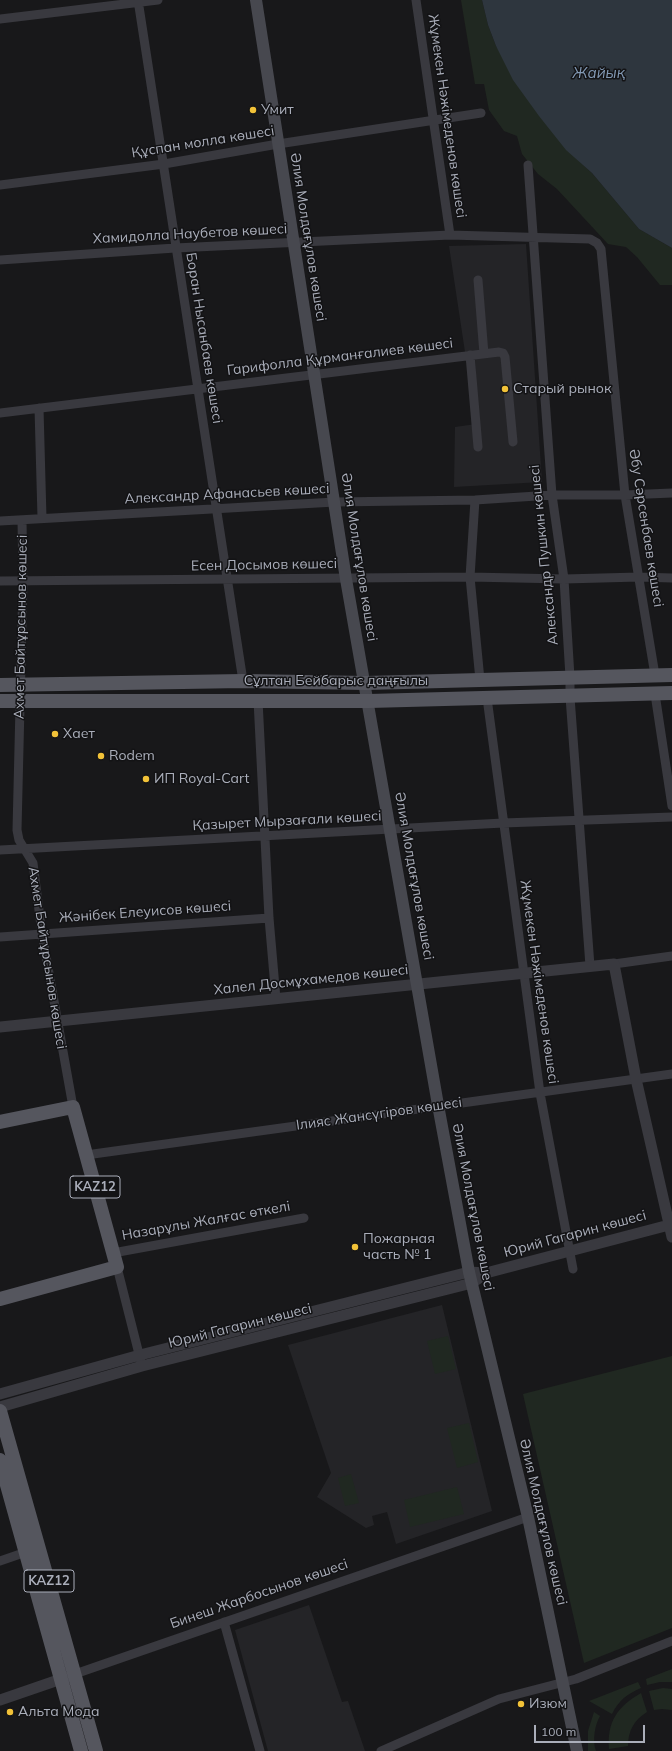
<!DOCTYPE html>
<html>
<head>
<meta charset="utf-8">
<style>
  body { margin:0 }
  #map { position:relative; width:672px; height:1751px; overflow:hidden; background:#18181a; font-family:Mulish,sans-serif }
  canvas { display:block }
  .scale { position:absolute; left:534px; top:1725px; width:111px; height:18px; box-sizing:border-box; border:2px solid #aaaeba; border-top:0; padding-left:5px; font-size:12px; line-height:14px; white-space:nowrap; color:#aaaeba; -webkit-text-stroke:3px #131315; paint-order:stroke }
</style>
</head>
<body>
<div id="map">
<canvas width="672" height="1751"></canvas>
<div class="scale">100 m</div>
</div>
<script>
const g = document.querySelector('canvas').getContext('2d');
g.lineJoin = 'round';
function fillPath(path, color) {
  g.fillStyle = color;
  g.fill(path, 'evenodd');
}
function trace(path, color, width, dash) {
  g.strokeStyle = color;
  g.lineWidth = width;
  g.lineCap = dash ? 'butt' : 'round';
  g.setLineDash(dash || []);
  g.stroke(path);
}
function write(font, color, halo, rows, align = 'center') {
  g.font = font + ' Mulish,sans-serif';
  g.lineWidth = 3;
  g.setLineDash([]);
  g.textBaseline = 'middle';
  g.strokeStyle = halo;
  g.fillStyle = color;
  for (const [text, x, y, turn = 0] of rows) {
    g.save();
    g.translate(x, y);
    g.rotate((+turn || 0) * Math.PI / 180);
    g.textAlign = isNaN(turn) ? turn : align;
    if (halo) g.strokeText(text, 0, 0);
    g.fillText(text, 0, 0);
    g.restore();
  }
}
fillPath(new Path2D(`
  M 526,244 L 542,482 L 454,487 L 455,427 L 476,424 L 475,354 L 465,352 L 449,246 Z
  M 442,1305 L 492,1511 L 396,1544 L 387,1512 L 372,1516 L 374,1525 L 366,1528 L 317,1497 L 331,1473 L 288,1345 Z
  M 309,1605 L 342,1702 L 348,1701 L 365,1751 L 268,1751 L 235,1630 Z`), '#242427');
fillPath(new Path2D(`
  M 461,0 L 482,0 L 488,25 L 496,46 L 581,163 L 592,173 L 639,229 L 672,248 L 672,285 L 660,285 L 637,257 L 626,247 L 608,244 L 557,189 L 538,174 L 522,154 L 517,136 L 504,131 L 489,110 L 484,84 L 475,84 Z
  M 448,1336 L 456,1369 L 435,1374 L 427,1341 Z
  M 672,1356 L 672,1628 L 584,1663 L 523,1394 Z
  M 469,1423 L 478,1462 L 457,1468 L 447,1428 Z
  M 351,1474 L 359,1503 L 345,1506 L 338,1478 Z
  M 457,1487 L 464,1514 L 410,1527 L 404,1500 Z
  M 672,1669 L 672,1682 L 660,1682 L 647,1685 L 646,1679 Z
  M 638,1682 L 641,1688 C 627,1694 619,1700 612,1714 L 589,1701 Z
  M 663,1688 L 672,1689 L 672,1710 L 662,1709 L 654,1710 L 649,1691 Z
  M 641,1693 L 647,1712 C 634,1720 628,1731 628,1746 L 609,1749 C 607,1722 617,1707 641,1693 Z
  M 594,1712 L 600,1716 C 595,1724 592,1741 596,1751 L 588,1751 L 588,1731 Z`), '#202821');
fillPath(new Path2D(`
  M 482,0 L 672,0 L 672,248 L 639,229 L 592,173 L 566,150 L 539,116 L 513,80 L 496,46 L 488,25 Z`), '#2e363e');
trace(new Path2D(`
  M 138,0 L 243,681
  M 416,0 L 450,235
  M 0,19 L 158,0
  M 528,165 L 552,495 L 564,579 L 570,677 L 570,697 L 590,966
  M 0,185 L 164,164 L 278,144 L 481,113
  M 0,260 L 175,248 L 450,235 L 590,239 L 597,243 L 601,249 L 625,495 L 655,675
  M 478,280 L 484,354
  M 470,355 L 478,447
  M 39,408 L 42,518
  M 0,413 L 499,352 L 503,353 L 505,357 L 513,442
  M 475,500 L 470,577 L 480,680
  M 22,520 L 23,582 L 17,830 L 19,840 L 33,863 L 42,934 L 73,1107
  M 0,521 L 335,502 L 475,500 L 552,495 L 625,495 L 672,493
  M 0,581 L 470,577 L 564,579 L 639,577 L 672,578
  M 655,694 L 672,806
  M 487,698 L 540,1093 L 573,1269
  M 258,700 L 269,918 L 276,999
  M 0,850 L 503,823 L 672,817
  M 0,937 L 269,918
  M 614,964 L 672,956
  M 86,1155 L 672,1074
  M 113,1253 L 304,1218
  M 117,1267 L 142,1366
  M 0,1561 L 29,1551
  M 224,1622 L 260,1751
  M 75,1674 L 528,1517
  M 381,1751 L 499,1699 L 576,1679 L 672,1641`), '#39393f', 9);
trace(new Path2D(`
  M 0,1027 L 614,964 L 636,1079 L 672,1237
  M 0,1394 L 140,1355 L 469,1272 L 486,1273 L 669,1225
  M 0,1407 L 142,1366 L 472,1283 L 479,1278
  M 0,1700 L 67,1677`), '#39393f', 11);
trace(new Path2D(`
  M 256,0 L 346,579 L 438,1105 L 469,1272 L 528,1517 L 577,1751`), '#47484f', 12);
trace(new Path2D(`
  M 0,685 L 243,681 L 366,683 L 672,675
  M 0,701 L 369,701 L 672,693
  M 0,1122 L 73,1107 L 117,1267 L 0,1299
  M 0,1411 L 96,1751
  M 0,1460 L 81,1751`), '#55565e', 14);
for (const [x, y, r, color] of [
  [253,110,4,"#f2c238"],
  [505,389,4,"#f2c238"],
  [55,734,4,"#f2c238"],
  [101,756,4,"#f2c238"],
  [146,779,4,"#f2c238"],
  [355,1247,4,"#f2c238"],
  [521,1704,4,"#f2c238"],
  [10,1712,4,"#f2c238"]
]) {
  const dot = new Path2D();
  dot.arc(x, y, r, 0, 2 * Math.PI);
  g.fillStyle = color;
  g.fill(dot);
  trace(dot, '#131315', 1.5);
}
for (const [x, y, w] of [
  [95,1187,50],
  [49,1581,50]
]) {
  const box = new Path2D();
  box.roundRect(x - w / 2, y - 11, w, 22, 3);
  g.fillStyle = '#131315';
  g.fill(box);
  trace(box, '#aaaeba', 1);
}
write('bold 13px', '#aaaeba', null, [
  ["KAZ12",95,1187],
  ["KAZ12",49,1581]
]);
write('14px', '#aaaeba', '#131315', [
  ["Умит",261,110],
  ["Старый рынок",513,389],
  ["Хает",63,734],
  ["Rodem",109,756],
  ["ИП Royal-Cart",154,779],
  ["Пожарная",363,1239],
  ["часть № 1",363,1255],
  ["Изюм",529,1704],
  ["Альта Мода",18,1712]
], 'left');
write('14px', '#aaaeba', '#131315', [
  ["Жұмекен Нәжімеденов көшесі",447,116,82],
  ["Құспан молла көшесі",203,142,-9],
  ["Хамидолла Наубетов көшесі",190,234,-3],
  ["Әлия Молдағұлов көшесі",308,237,81],
  ["Боран Нысанбаев көшесі",204,338,81],
  ["Гарифолла Құрманғалиев көшесі",340,357,-7],
  ["Александр Афанасьев көшесі",227,494,-3],
  ["Әбу Сәрсенбаев көшесі",646,528,81],
  ["Александр Пушкин көшесі",544,555,-96],
  ["Әлия Молдағұлов көшесі",359,557,81],
  ["Есен Досымов көшесі",264,565,-1],
  ["Ахмет Байтұрсынов көшесі",21,627,-89],
  ["Сұлтан Бейбарыс даңғылы",336,681],
  ["Қазырет Мырзағали көшесі",287,821,-3],
  ["Әлия Молдағұлов көшесі",414,876,80],
  ["Жәнібек Елеуисов көшесі",145,912,-4],
  ["Ахмет Байтұрсынов көшесі",47,958,81],
  ["Халел Досмұхамедов көшесі",311,980,-6],
  ["Жұмекен Нәжімеденов көшесі",539,982,82],
  ["Ілияс Жансүгіров көшесі",379,1114,-8],
  ["Әлия Молдағұлов көшесі",473,1207,79],
  ["Назарұлы Жалғас өткелі",206,1221,-10],
  ["Юрий Гагарин көшесі",575,1234,-15],
  ["Юрий Гагарин көшесі",240,1326,-14],
  ["Әлия Молдағұлов көшесі",543,1522,77],
  ["Бинеш Жарбосынов көшесі",259,1594,-19]
]);
write('italic 15px', '#8299b4', '#131315', [
  ["Жайық",599,73]
]);
</script>
</body>
</html>
